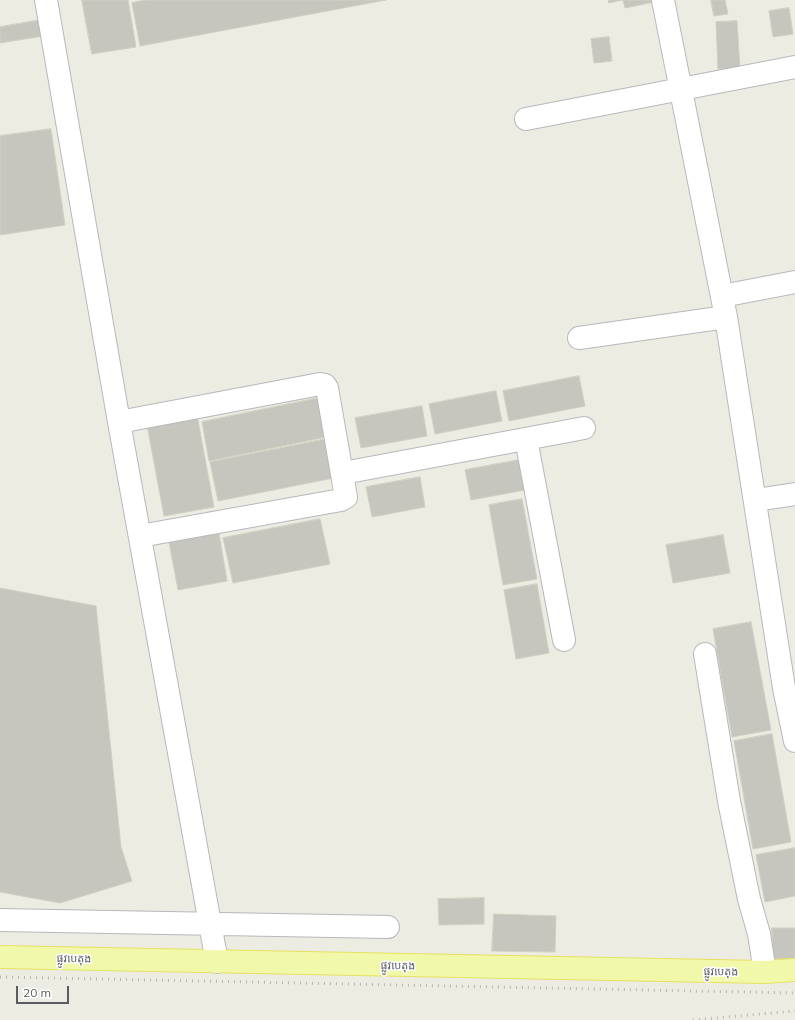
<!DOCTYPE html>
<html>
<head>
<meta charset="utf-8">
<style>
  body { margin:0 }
  #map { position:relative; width:795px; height:1020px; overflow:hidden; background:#ecece2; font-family:Mulish,sans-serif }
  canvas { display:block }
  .scale { position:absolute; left:16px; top:986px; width:53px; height:18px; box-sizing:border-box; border:2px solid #5a5c61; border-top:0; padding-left:5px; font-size:12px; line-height:14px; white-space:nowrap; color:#5a5c61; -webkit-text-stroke:3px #fff; paint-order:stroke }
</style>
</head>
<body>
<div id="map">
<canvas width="795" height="1020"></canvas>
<div class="scale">20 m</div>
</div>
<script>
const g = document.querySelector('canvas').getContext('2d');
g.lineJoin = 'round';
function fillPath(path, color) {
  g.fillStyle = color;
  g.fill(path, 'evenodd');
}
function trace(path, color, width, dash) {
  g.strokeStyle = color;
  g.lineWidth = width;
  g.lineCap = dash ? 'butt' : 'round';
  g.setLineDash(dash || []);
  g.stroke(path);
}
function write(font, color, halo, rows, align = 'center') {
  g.font = font + ' Mulish,"Noto Sans Khmer",sans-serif';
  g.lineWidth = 3;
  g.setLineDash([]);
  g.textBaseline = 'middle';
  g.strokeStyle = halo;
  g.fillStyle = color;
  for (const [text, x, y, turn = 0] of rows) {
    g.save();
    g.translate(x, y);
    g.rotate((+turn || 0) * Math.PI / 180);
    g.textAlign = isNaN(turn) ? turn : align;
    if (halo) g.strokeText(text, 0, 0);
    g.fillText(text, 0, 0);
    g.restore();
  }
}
const building = new Path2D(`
  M 82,0 L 128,0 L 136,47 L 92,54 Z
  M 146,0 L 386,0 L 140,46 L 132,3 Z
  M 609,0 L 654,0 L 654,2 L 625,8 L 623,0 L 609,3 Z
  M 711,0 L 725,0 L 728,14 L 714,16 Z
  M 789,8 L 793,34 L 773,37 L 769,11 Z
  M 41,20 L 43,36 L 0,43 L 0,27 Z
  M 737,21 L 740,68 L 718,69 L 716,22 Z
  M 609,37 L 612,61 L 594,63 L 591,39 Z
  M 51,129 L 65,225 L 0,235 L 0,136 Z
  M 579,376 L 585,406 L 509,421 L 503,391 Z
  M 496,391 L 502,421 L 435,434 L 429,404 Z
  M 318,398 L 326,437 L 209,461 L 202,422 Z
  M 422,406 L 427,436 L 361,448 L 355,418 Z
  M 197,415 L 214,507 L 164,516 L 147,425 Z
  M 326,439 L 334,478 L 218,501 L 210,462 Z
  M 519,460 L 525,490 L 471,500 L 465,470 Z
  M 420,477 L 425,507 L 372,517 L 366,487 Z
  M 522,499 L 537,579 L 503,585 L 489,505 Z
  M 320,519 L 330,564 L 233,583 L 223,538 Z
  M 219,533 L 227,581 L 178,590 L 169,542 Z
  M 723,535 L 730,573 L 673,583 L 666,545 Z
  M 537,584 L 549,653 L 516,659 L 504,590 Z
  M 0,588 L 96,606 L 121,847 L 132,881 L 60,903 L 0,892 Z
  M 751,622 L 771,730 L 732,737 L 713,629 Z
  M 772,734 L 791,842 L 753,849 L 734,741 Z
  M 795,848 L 795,896 L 765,902 L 756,855 Z
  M 484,898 L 484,924 L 439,925 L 438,899 Z
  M 494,914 L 556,916 L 555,952 L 492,951 Z
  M 772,928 L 795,928 L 795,958 L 773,959 Z`);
fillPath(building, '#c7c6be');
trace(building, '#d0cfc1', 1);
const minor = new Path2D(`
  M 46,0 L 119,422 L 217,962
  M 663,0 L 726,317 L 784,688 L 795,741
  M 526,119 L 795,67
  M 722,296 L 795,282
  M 579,338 L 726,317
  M 119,422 L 320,384 L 325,385 L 327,388 L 346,497 L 341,500 L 140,536
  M 526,439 L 564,640
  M 343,473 L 584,428
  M 756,500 L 795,494
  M 705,654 L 729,801 L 749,899 L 759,934 L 765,972
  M 0,920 L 388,927`);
const major = new Path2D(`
  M 0,957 L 765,972 L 795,970`);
trace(minor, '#b7b8bd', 24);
trace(major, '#e6e161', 24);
trace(minor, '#fff', 22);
trace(major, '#f2f8aa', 22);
trace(new Path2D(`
  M 0,977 L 795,993
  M 693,1020 L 795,1011`), '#b4b5b5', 3, [1, 5]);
write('11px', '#5a5c61', '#fff', [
  ["ផ្លូវបេតុង",74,959,1],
  ["ផ្លូវបេតុង",398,966,1],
  ["ផ្លូវបេតុង",721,972,1]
]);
</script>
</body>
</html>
